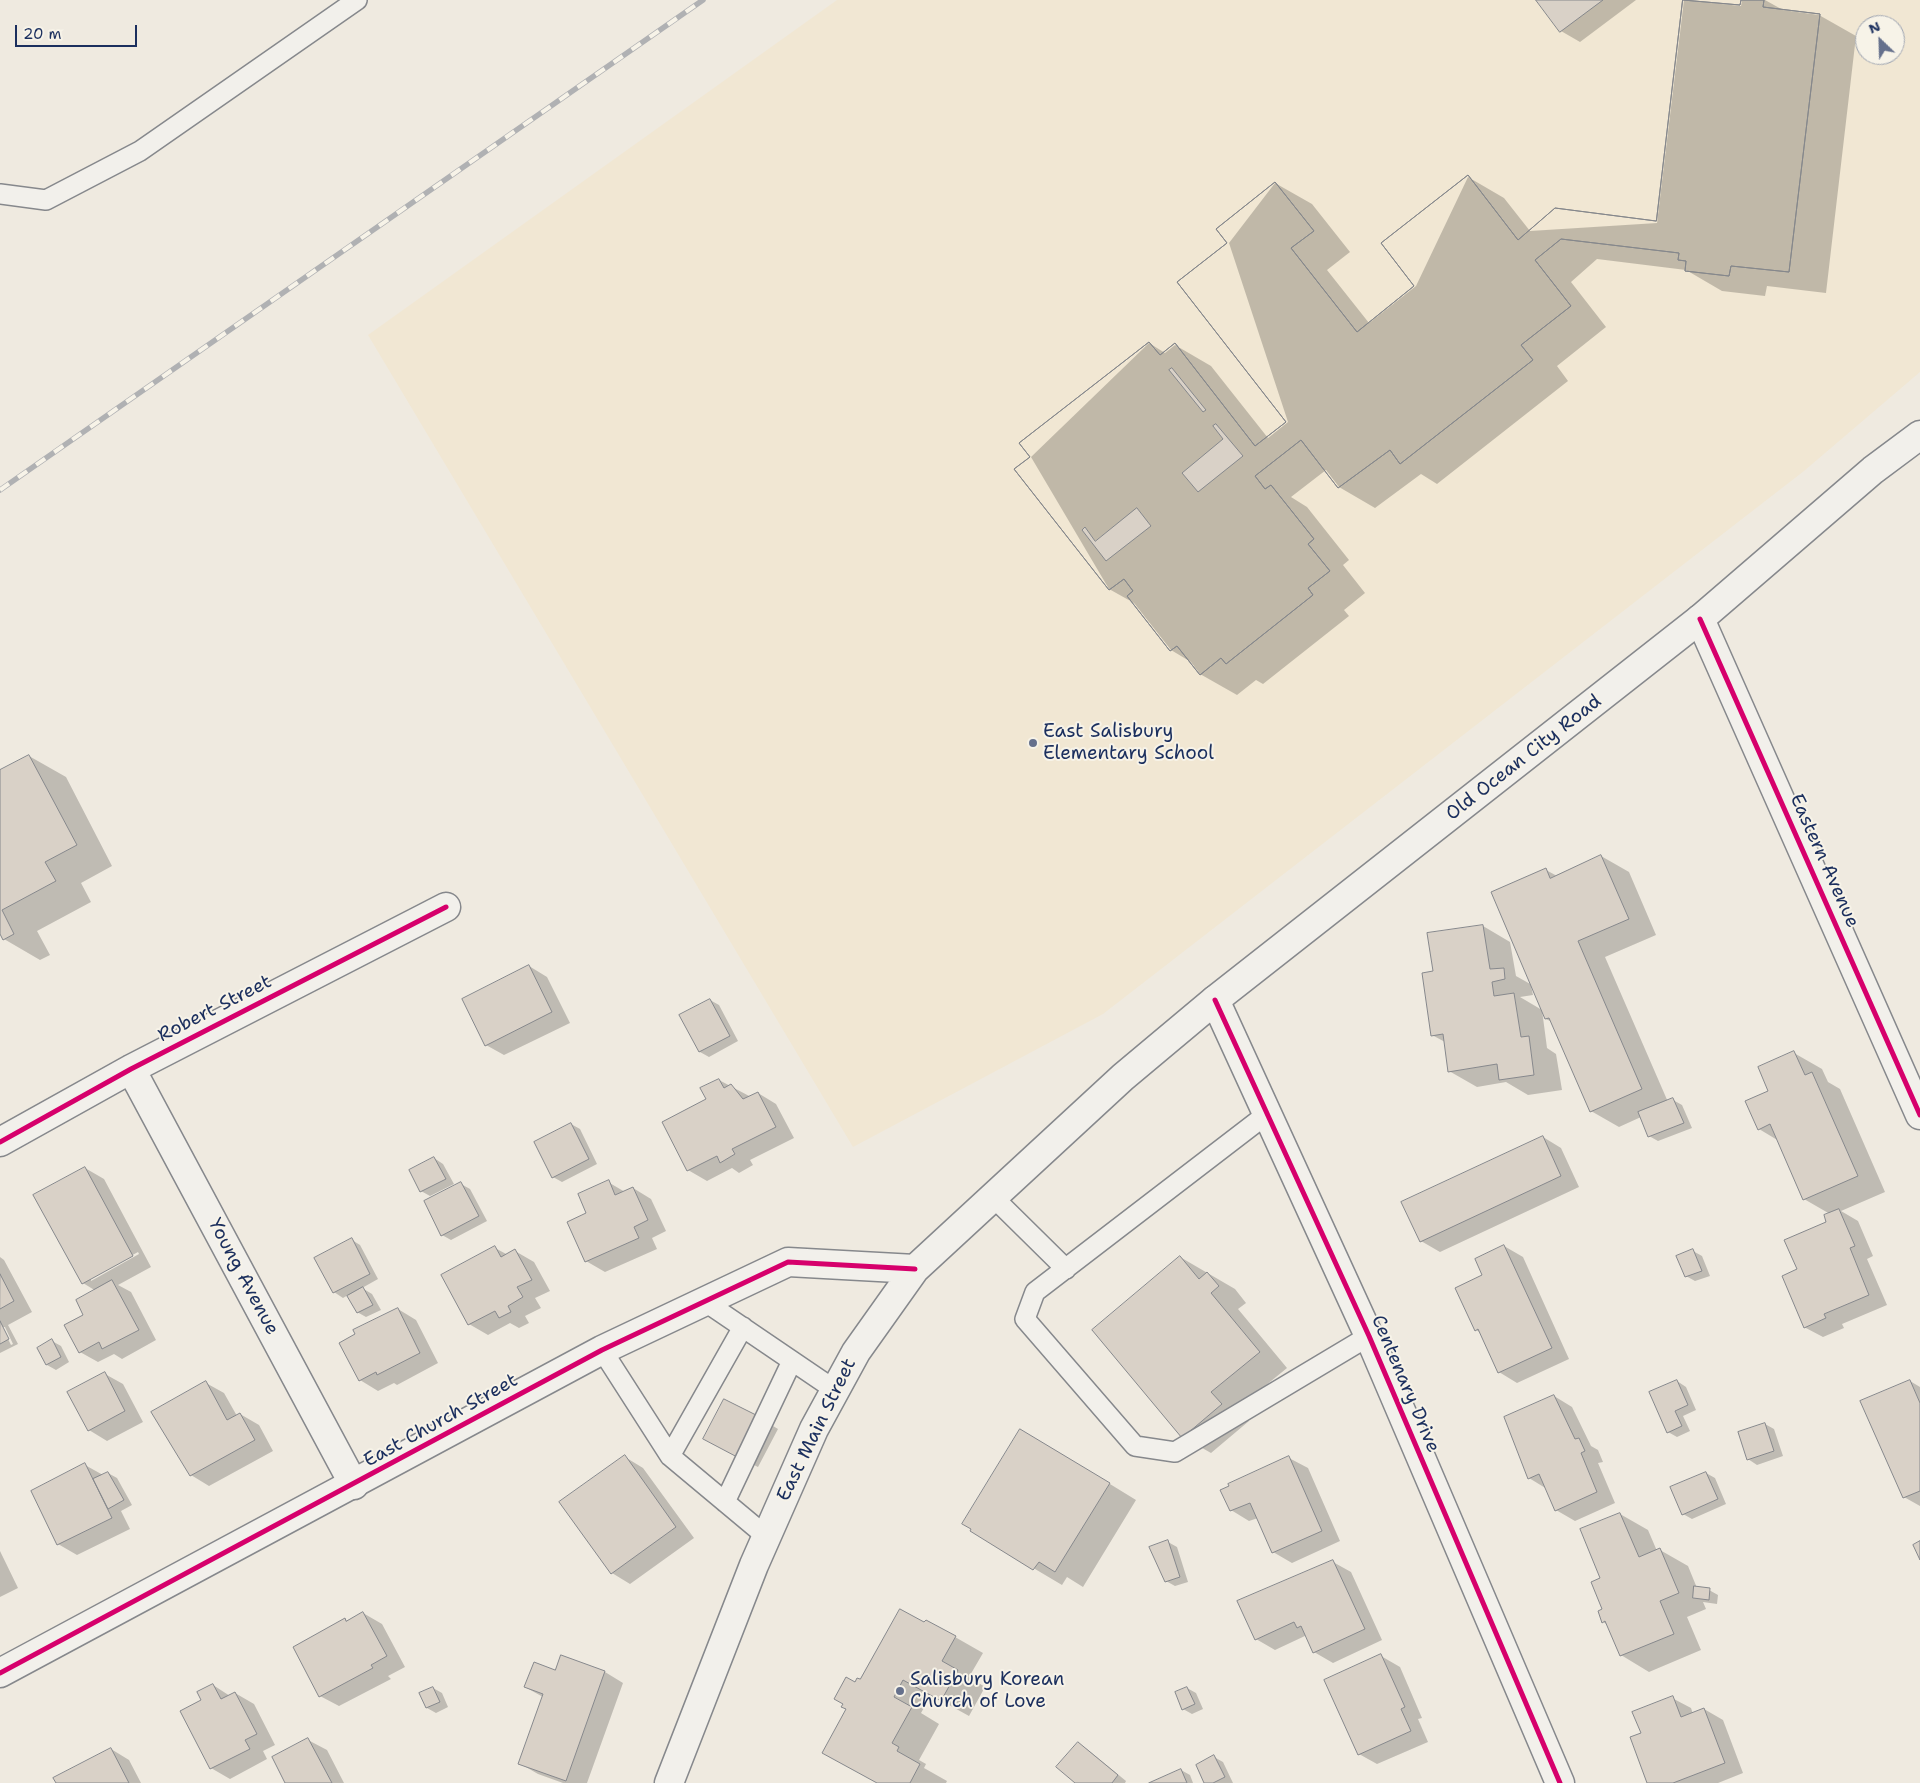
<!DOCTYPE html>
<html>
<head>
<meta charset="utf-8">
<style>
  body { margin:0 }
  #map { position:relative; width:1920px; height:1783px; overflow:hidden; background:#efeae0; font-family:"Shantell Sans",sans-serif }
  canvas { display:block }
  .north { position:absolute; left:1855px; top:15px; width:50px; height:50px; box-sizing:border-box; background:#f7f3e8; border:1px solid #9fa5b1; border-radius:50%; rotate:336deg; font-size:14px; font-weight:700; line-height:20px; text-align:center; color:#1b2f5e }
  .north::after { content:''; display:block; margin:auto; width:18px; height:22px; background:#65708c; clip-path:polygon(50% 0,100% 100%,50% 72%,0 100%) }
  .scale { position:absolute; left:15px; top:25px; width:122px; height:22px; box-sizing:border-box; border:2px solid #1b2f5e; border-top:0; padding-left:6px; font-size:15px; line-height:18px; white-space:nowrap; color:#1b2f5e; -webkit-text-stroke:4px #f7f3e8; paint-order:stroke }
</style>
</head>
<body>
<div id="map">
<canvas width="1920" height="1783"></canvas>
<div class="north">N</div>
<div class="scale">20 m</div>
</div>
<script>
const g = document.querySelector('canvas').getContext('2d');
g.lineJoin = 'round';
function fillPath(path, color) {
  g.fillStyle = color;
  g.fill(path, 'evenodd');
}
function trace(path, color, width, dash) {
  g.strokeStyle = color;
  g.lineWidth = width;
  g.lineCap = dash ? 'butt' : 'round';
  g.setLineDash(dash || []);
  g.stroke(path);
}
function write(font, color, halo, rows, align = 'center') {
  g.font = font + ' "Shantell Sans",sans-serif';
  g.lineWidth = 4;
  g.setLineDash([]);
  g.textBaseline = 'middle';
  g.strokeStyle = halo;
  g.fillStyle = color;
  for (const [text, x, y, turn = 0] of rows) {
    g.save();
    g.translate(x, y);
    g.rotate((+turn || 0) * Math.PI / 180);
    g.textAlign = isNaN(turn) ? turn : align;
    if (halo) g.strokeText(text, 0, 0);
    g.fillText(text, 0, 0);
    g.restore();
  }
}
fillPath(new Path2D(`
  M 837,0 L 1920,0 L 1920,372 L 1804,471 L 1103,1014 L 853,1147 L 368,335 ZM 1865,25 L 1895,25 L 1895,55 L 1865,55 Z`), '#f1e7d3');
fillPath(new Path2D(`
  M 1537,0 L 1636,0 L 1580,42 L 1561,31 Z
  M 1684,0 L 1741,6 L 1742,0 L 1765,0 L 1783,10 L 1819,15 L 1856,36 L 1826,293 L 1767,286 L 1765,296 L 1722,291 L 1686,270 L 1597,259 L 1571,282 L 1606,327 L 1557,366 L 1568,381 L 1437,484 L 1421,474 L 1375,508 L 1339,487 L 1326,470 L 1291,497 L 1307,507 L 1349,560 L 1343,565 L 1365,593 L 1344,610 L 1349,616 L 1263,684 L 1256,680 L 1237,695 L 1200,674 L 1191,662 L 1171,650 L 1134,603 L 1109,589 L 1031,457 L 1149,343 L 1165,353 L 1175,345 L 1211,366 L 1268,438 L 1288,422 L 1229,243 L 1275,183 L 1312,204 L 1350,252 L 1327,270 L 1369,323 L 1416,286 L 1468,177 L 1504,198 L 1530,231 L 1657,223 Z
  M 29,756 L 66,777 L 112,866 L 81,883 L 91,902 L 37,931 L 50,955 L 40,960 L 4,939 L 0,931 L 0,772 Z
  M 1601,856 L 1629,872 L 1656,935 L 1605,957 L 1668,1102 L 1673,1100 L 1682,1105 L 1692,1128 L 1658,1141 L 1649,1136 L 1641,1117 L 1619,1127 L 1591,1111 L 1552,1022 L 1546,1019 L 1531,986 L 1533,995 L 1520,997 L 1542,1010 L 1547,1048 L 1556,1054 L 1562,1090 L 1528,1095 L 1506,1082 L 1477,1087 L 1449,1071 L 1445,1042 L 1432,1035 L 1434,972 L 1483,926 L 1510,942 L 1516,976 L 1532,985 L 1546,870 L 1557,876 Z
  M 529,966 L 547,977 L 570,1023 L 504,1055 L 486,1045 Z
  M 710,1000 L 719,1005 L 738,1041 L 709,1057 L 700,1052 L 681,1016 Z
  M 1794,1053 L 1822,1069 L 1828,1082 L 1840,1089 L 1885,1192 L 1841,1211 L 1858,1221 L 1873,1256 L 1867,1259 L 1887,1305 L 1842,1324 L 1844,1328 L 1823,1337 L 1804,1327 L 1798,1270 L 1828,1222 L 1830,1214 L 1804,1199 L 1779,1141 L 1759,1129 L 1770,1092 Z
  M 719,1080 L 751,1097 L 758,1093 L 776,1104 L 794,1138 L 750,1160 L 753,1165 L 739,1173 L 732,1168 L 707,1181 L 688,1170 Z
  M 571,1124 L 580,1129 L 597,1164 L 562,1182 L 553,1177 Z
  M 1543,1137 L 1561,1148 L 1579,1187 L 1440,1252 L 1421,1241 Z
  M 434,1158 L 443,1164 L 454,1184 L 430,1196 L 421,1191 Z
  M 85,1168 L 104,1179 L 151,1267 L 118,1285 L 131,1292 L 156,1340 L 122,1359 L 114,1354 L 98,1362 L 80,1352 L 85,1315 L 96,1291 L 83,1283 ZM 138,1252 L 139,1254 L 91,1281 L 91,1278 Z
  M 608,1182 L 625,1192 L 633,1188 L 651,1199 L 666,1231 L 652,1238 L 657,1249 L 605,1272 L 586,1261 L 588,1214 Z
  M 461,1184 L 470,1189 L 487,1221 L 451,1240 L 442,1235 Z
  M 352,1240 L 360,1245 L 378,1279 L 362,1288 L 372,1294 L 381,1310 L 366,1317 L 357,1312 L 348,1295 L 343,1298 L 334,1292 L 316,1259 Z
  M 1504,1246 L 1523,1257 L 1569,1359 L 1517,1383 L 1499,1372 L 1481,1333 L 1476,1330 L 1484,1276 Z
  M 495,1248 L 508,1255 L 515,1251 L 534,1262 L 550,1291 L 535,1298 L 541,1308 L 525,1316 L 529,1323 L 519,1328 L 510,1323 L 488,1335 L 469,1324 L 443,1275 Z
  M 1693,1251 L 1702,1256 L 1710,1276 L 1695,1281 L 1686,1276 Z
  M 0,1257 L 4,1260 L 32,1312 L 8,1325 L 18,1344 L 0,1353 ZM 2,1327 L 5,1327 L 13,1344 L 11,1345 Z
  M 1180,1257 L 1235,1289 L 1246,1303 L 1238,1309 L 1287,1368 L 1238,1408 L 1249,1421 L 1211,1453 L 1183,1437 Z
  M 398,1309 L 416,1320 L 438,1363 L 397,1385 L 394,1383 L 378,1391 L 360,1380 Z
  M 52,1341 L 61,1346 L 69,1362 L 56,1370 L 47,1365 L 38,1348 Z
  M 105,1374 L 123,1384 L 143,1422 L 107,1441 L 89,1430 Z
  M 1677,1381 L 1686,1387 L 1696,1410 L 1683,1416 L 1690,1431 L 1677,1437 L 1668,1432 Z
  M 1910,1381 L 1920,1387 L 1920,1506 L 1904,1497 Z
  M 206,1383 L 224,1393 L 237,1416 L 240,1414 L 259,1425 L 273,1451 L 209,1486 L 191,1475 Z
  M 1554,1396 L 1572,1407 L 1591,1446 L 1598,1450 L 1603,1462 L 1598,1463 L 1615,1503 L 1575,1521 L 1556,1510 L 1547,1489 L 1529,1478 Z
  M 760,1418 L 778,1429 L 758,1467 L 723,1449 Z
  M 1765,1424 L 1774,1429 L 1783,1456 L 1757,1465 L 1748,1459 Z
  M 1048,1446 L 1136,1500 L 1083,1587 L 1067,1577 L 1062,1585 L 971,1531 Z
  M 625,1457 L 643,1468 L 694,1538 L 630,1584 L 612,1573 Z
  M 1289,1458 L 1308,1468 L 1340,1541 L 1292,1563 L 1273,1552 L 1258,1518 L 1249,1521 L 1231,1510 Z
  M 85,1465 L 103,1475 L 108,1473 L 117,1478 L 132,1505 L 121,1511 L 130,1529 L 77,1555 L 58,1544 L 32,1492 Z
  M 1706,1473 L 1715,1478 L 1726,1504 L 1692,1519 L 1683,1514 Z
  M 1620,1514 L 1648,1530 L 1657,1551 L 1660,1550 L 1688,1566 L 1697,1588 L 1709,1590 L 1718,1595 L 1717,1604 L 1703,1602 L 1706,1609 L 1687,1617 L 1701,1650 L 1649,1672 L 1621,1655 L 1608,1625 L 1603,1622 L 1602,1578 Z
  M 1168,1542 L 1177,1547 L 1188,1582 L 1175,1586 L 1166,1581 Z
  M 0,1551 L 18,1588 L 0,1597 Z
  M 1333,1562 L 1351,1572 L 1382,1640 L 1333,1663 L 1314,1652 L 1307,1635 L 1275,1650 L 1256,1639 Z
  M 363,1613 L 382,1624 L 405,1667 L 388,1676 L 391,1679 L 339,1706 L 320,1696 L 345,1620 L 348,1621 Z
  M 927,1621 L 983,1653 L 969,1677 L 985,1687 L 969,1716 L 931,1695 L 921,1713 L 939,1724 L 919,1760 L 926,1764 L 924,1768 L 947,1781 L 946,1783 L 878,1783 L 847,1709 L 856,1684 Z
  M 561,1656 L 605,1672 L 623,1683 L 587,1783 L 563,1783 L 538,1774 L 519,1763 L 543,1697 L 525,1687 L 556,1671 Z
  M 1381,1656 L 1400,1667 L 1422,1718 L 1418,1719 L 1428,1742 L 1377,1764 L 1359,1754 Z
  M 213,1685 L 230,1696 L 235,1693 L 254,1704 L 275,1745 L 263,1751 L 267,1759 L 230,1779 L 211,1768 L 203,1701 Z
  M 433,1688 L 442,1693 L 448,1707 L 436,1713 L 427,1708 L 421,1694 Z
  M 1187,1688 L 1196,1693 L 1203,1709 L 1192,1714 L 1183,1709 Z
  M 1672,1698 L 1691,1708 L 1693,1714 L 1704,1709 L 1723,1720 L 1743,1773 L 1718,1783 L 1649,1783 L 1642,1734 Z
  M 308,1740 L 327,1750 L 344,1783 L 287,1783 Z
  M 1078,1744 L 1087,1749 L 1126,1781 L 1125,1783 L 1077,1783 Z
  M 111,1749 L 129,1760 L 141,1783 L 57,1783 Z
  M 1214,1757 L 1223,1762 L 1233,1783 L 1205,1783 Z
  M 1181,1770 L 1190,1775 L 1193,1783 L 1152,1783 Z`), '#0003');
const building = new Path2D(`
  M 1536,0 L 1603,0 L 1560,32 Z
  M 1683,0 L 1740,5 L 1741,0 L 1764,0 L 1763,7 L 1820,14 L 1789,272 L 1731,266 L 1729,276 L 1685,271 L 1686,261 L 1678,260 L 1679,253 L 1561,239 L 1535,260 L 1571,306 L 1521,345 L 1533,360 L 1400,464 L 1390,450 L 1338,488 L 1301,440 L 1255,476 L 1265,489 L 1271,485 L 1314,539 L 1308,544 L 1330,571 L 1308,588 L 1313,595 L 1226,664 L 1221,658 L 1200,675 L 1177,646 L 1170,651 L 1127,596 L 1133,591 L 1124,579 L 1109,590 L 1014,469 L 1030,457 L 1019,443 L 1149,342 L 1160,355 L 1175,343 L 1255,446 L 1286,422 L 1177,282 L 1227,243 L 1216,229 L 1275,182 L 1314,231 L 1291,248 L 1357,332 L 1414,286 L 1381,243 L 1468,175 L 1518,240 L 1555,208 L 1656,221 ZM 1172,368 L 1206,410 L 1203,412 L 1169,370 ZM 1216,424 L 1243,456 L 1198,492 L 1182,473 L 1223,439 L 1213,426 ZM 1137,508 L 1151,526 L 1106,561 L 1082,530 L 1085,527 L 1095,541 Z
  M 1683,0 L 1740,5 L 1741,0 L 1764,0 L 1763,7 L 1820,14 L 1789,272 L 1731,266 L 1729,276 L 1685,271 L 1686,261 L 1678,260 L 1679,253 L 1561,239 L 1535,260 L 1571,306 L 1521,345 L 1533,360 L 1400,464 L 1390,450 L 1338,488 L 1301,440 L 1255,476 L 1265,489 L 1271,485 L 1314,539 L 1308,544 L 1330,571 L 1308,588 L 1313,595 L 1226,664 L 1221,658 L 1200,675 L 1177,646 L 1170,651 L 1127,596 L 1133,591 L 1124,579 L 1109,590 L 1014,469 L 1030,457 L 1019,443 L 1149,342 L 1160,355 L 1175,343 L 1255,446 L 1286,422 L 1177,282 L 1227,243 L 1216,229 L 1275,182 L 1314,231 L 1291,248 L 1357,332 L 1414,286 L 1381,243 L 1468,175 L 1518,240 L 1555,208 L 1656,221 Z
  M 29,755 L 77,845 L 45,862 L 56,881 L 2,910 L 14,934 L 3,940 L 0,934 L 0,770 Z
  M 1601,855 L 1629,919 L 1578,941 L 1642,1089 L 1590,1112 L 1549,1018 L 1545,1019 L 1491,892 L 1546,868 L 1550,878 Z
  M 1483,925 L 1490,969 L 1504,968 L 1505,979 L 1492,982 L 1494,996 L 1514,993 L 1521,1037 L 1529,1036 L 1534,1075 L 1499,1080 L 1497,1064 L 1448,1072 L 1443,1034 L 1431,1036 L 1422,973 L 1433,971 L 1427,933 Z
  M 529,965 L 552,1012 L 485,1046 L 462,999 Z
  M 710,999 L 730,1036 L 699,1052 L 679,1015 Z
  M 1794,1051 L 1805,1075 L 1812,1072 L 1858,1176 L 1803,1200 L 1770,1124 L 1758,1130 L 1745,1101 L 1768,1091 L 1758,1067 Z
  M 719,1079 L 724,1088 L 731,1084 L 743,1099 L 758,1092 L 776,1127 L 732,1149 L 735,1154 L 720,1163 L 717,1156 L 687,1171 L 662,1122 L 706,1099 L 700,1088 Z
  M 1673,1098 L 1684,1123 L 1648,1137 L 1638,1112 Z
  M 571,1123 L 589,1159 L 552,1178 L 534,1142 Z
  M 1543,1136 L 1561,1176 L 1420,1242 L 1401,1202 Z
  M 434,1157 L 446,1179 L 420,1192 L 409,1170 Z
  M 85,1167 L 133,1256 L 82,1284 L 33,1195 Z
  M 609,1180 L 615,1195 L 633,1187 L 648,1220 L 634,1227 L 639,1238 L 585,1262 L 567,1222 L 586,1213 L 578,1194 Z
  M 461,1182 L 479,1216 L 441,1236 L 424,1201 Z
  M 1839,1209 L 1855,1246 L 1850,1248 L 1869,1295 L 1824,1314 L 1826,1318 L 1804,1328 L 1782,1276 L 1797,1269 L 1784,1240 L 1826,1222 L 1824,1215 Z
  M 352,1238 L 370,1274 L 333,1293 L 314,1258 Z
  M 1504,1245 L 1552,1348 L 1498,1373 L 1478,1329 L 1475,1331 L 1455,1288 L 1482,1275 L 1475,1259 Z
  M 495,1246 L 501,1257 L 515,1249 L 532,1280 L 517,1287 L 523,1297 L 508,1306 L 511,1312 L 499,1318 L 495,1311 L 468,1325 L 441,1275 Z
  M 1693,1249 L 1702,1271 L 1685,1277 L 1676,1256 Z
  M 1180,1256 L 1199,1279 L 1207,1272 L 1219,1286 L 1211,1293 L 1260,1352 L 1211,1392 L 1222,1404 L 1182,1438 L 1092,1330 Z
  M 0,1274 L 14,1301 L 0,1309 Z
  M 112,1280 L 139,1330 L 102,1349 L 99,1342 L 79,1353 L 64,1325 L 83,1315 L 76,1300 Z
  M 363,1287 L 373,1305 L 357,1313 L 347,1296 Z
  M 398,1308 L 420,1353 L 377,1375 L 376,1372 L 359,1381 L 339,1343 L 355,1334 L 353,1330 Z
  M 0,1321 L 9,1339 L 0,1344 Z
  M 52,1339 L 61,1357 L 46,1365 L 37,1348 Z
  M 105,1372 L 125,1411 L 88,1431 L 67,1392 Z
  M 1677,1380 L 1688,1405 L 1675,1411 L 1682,1426 L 1667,1433 L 1649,1392 Z
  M 1910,1380 L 1920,1403 L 1920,1491 L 1903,1498 L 1860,1401 Z
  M 206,1381 L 227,1420 L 240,1413 L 255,1440 L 190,1476 L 151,1412 Z
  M 1554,1395 L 1575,1439 L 1579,1438 L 1585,1451 L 1581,1453 L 1597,1492 L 1555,1511 L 1539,1474 L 1528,1479 L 1504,1417 Z
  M 724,1399 L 760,1417 L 739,1458 L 703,1439 Z
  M 1765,1423 L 1774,1451 L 1747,1460 L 1738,1432 Z
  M 1020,1429 L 1110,1483 L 1055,1572 L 1039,1562 L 1033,1570 L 970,1531 L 971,1529 L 962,1524 Z
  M 625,1455 L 676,1527 L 611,1574 L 559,1502 Z
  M 1289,1456 L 1322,1531 L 1272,1553 L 1250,1503 L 1230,1511 L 1220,1490 L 1229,1486 L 1228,1484 Z
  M 85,1463 L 112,1518 L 57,1545 L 31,1491 Z
  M 108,1472 L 124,1500 L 108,1509 L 93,1479 Z
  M 1706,1472 L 1718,1499 L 1682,1515 L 1670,1487 Z
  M 1620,1513 L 1639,1557 L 1660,1548 L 1679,1593 L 1660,1601 L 1674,1634 L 1620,1656 L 1605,1621 L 1602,1623 L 1598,1611 L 1602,1609 L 1591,1582 L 1600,1578 L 1580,1529 Z
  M 1168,1540 L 1180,1577 L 1165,1582 L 1149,1547 Z
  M 1920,1541 L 1920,1560 L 1913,1545 Z
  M 1333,1560 L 1365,1629 L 1313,1653 L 1301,1626 L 1297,1628 L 1294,1622 L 1255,1640 L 1237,1601 Z
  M 1694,1586 L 1710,1588 L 1709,1600 L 1693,1598 Z
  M 900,1609 L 924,1622 L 926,1620 L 956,1636 L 942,1661 L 958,1670 L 941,1701 L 903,1680 L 894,1697 L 912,1707 L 892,1743 L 899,1747 L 897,1751 L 920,1764 L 910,1783 L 877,1783 L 822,1753 L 846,1709 L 841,1707 L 843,1704 L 834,1699 L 846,1677 L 855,1682 L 857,1678 L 860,1679 Z
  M 363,1612 L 387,1656 L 371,1665 L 373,1668 L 319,1697 L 293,1647 L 345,1618 L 346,1621 Z
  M 1381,1654 L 1405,1707 L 1401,1709 L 1411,1731 L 1358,1755 L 1324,1680 Z
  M 561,1655 L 605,1671 L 566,1781 L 518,1764 L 543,1694 L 524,1687 L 534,1662 L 555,1670 Z
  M 213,1684 L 221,1699 L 235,1692 L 257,1734 L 245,1740 L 250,1749 L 210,1769 L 180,1711 L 201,1700 L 197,1692 Z
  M 433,1687 L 440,1702 L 426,1708 L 419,1693 Z
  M 1187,1687 L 1195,1704 L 1182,1710 L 1175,1692 Z
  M 1673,1696 L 1681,1717 L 1704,1708 L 1725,1763 L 1673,1783 L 1647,1783 L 1630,1737 L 1641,1733 L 1632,1712 Z
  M 308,1738 L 332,1783 L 285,1783 L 272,1757 Z
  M 1078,1742 L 1118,1775 L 1112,1783 L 1075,1783 L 1056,1767 Z
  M 111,1748 L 129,1783 L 56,1783 L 53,1778 Z
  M 1214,1755 L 1225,1777 L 1213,1783 L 1204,1783 L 1196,1765 Z
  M 1181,1769 L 1187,1783 L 1149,1783 Z`);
fillPath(building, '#d9d1c7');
trace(building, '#86888c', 1);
const lane = new Path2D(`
  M 0,194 L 46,200 L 140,151 L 357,0
  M 1267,1114 L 1035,1292 L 1025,1319 L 1135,1446 L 1175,1452 L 1369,1336
  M 993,1197 L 1066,1269
  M 704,1301 L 835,1390
  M 602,1350 L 670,1456 L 767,1537
  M 670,1456 L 743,1327
  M 725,1502 L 792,1361`);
const street = new Path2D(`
  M 1700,619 L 1920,1115
  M 1215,1000 L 1369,1336 L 1560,1783
  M 131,1069 L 354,1485
  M 0,1142 L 131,1069 L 446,907`);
const secondary = new Path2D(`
  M 0,1673 L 602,1350 L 788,1262 L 915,1269
  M 669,1783 L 754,1565 L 814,1429 L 856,1352 L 915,1269 L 1123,1077 L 1215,1000 L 1700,619 L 1873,470 L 1920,435`);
trace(lane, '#86888c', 22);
trace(street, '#86888c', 31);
trace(secondary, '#86888c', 31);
trace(lane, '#f2f0eb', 19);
trace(street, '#f2f0eb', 28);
trace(secondary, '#f2f0eb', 28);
const rail = new Path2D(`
  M 0,490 L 703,0`);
trace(rail, '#b0b1b3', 5.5);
trace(rail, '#f7f3e8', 4, [11]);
trace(new Path2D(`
  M 1700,619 L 1920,1115
  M 1215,1000 L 1369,1336 L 1560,1783
  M 0,1142 L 131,1069 L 446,907
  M 0,1673 L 602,1350 L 788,1262 L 915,1269`), '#d6006c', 5);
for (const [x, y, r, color] of [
  [1033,743,5,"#65708c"],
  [900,1691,5,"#65708c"]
]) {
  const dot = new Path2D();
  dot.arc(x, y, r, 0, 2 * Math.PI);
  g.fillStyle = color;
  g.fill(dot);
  trace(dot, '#f7f3e8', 2);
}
write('19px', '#1b2f5e', '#f7f3e8', [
  ["East Salisbury",1043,732],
  ["Elementary School",1043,754],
  ["Salisbury Korean",910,1680],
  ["Church of Love",910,1702]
], 'left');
write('19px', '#1b2f5e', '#f7f3e8', [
  ["Old Ocean City Road",1524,758,-38],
  ["Eastern Avenue",1824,861,66],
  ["Robert Street",215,1009,-27],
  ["Young Avenue",243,1277,62],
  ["Centenary Drive",1405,1384,67],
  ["East Church Street",441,1421,-29],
  ["East Main Street",817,1430,-64]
]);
</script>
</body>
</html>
